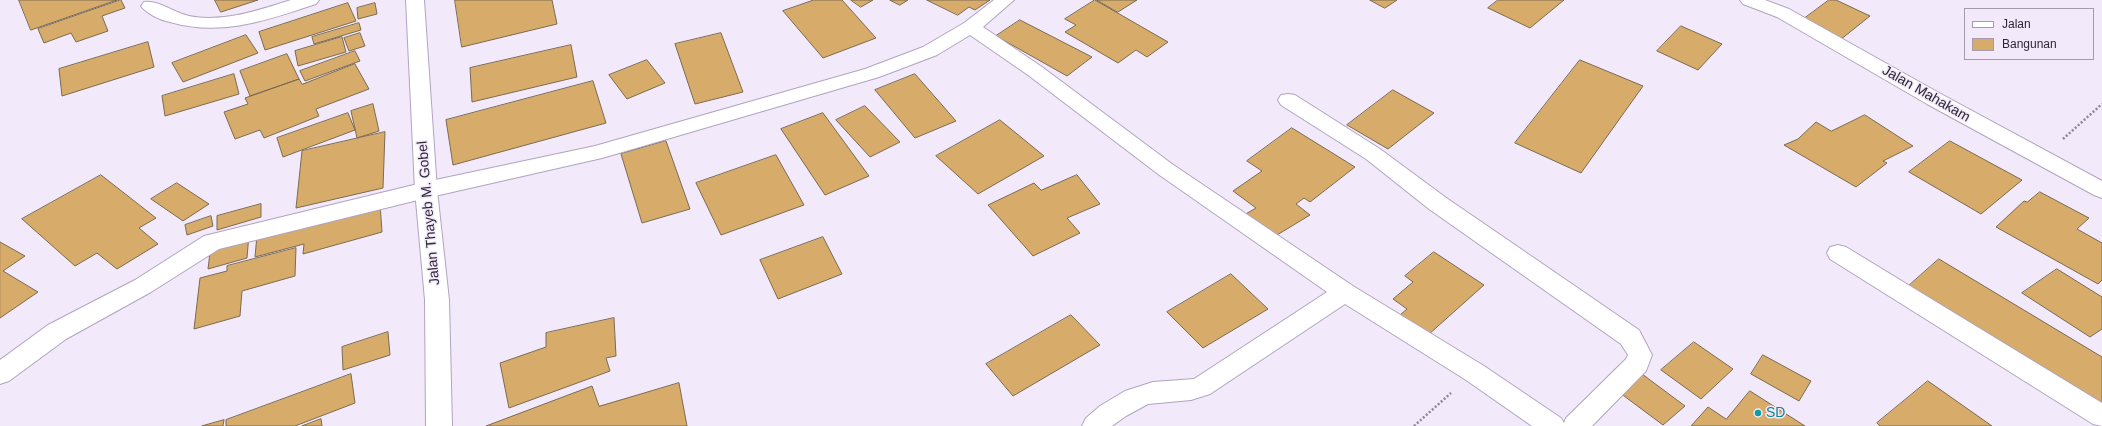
<!DOCTYPE html>
<html>
<head>
<meta charset="utf-8">
<style>
  body { margin:0 }
  #map { position:relative; width:2102px; height:426px; overflow:hidden; background:#f2eafb; font-family:Arial,sans-serif }
  canvas { display:block }
  .legend { position:absolute; left:1964px; top:8px; width:130px; height:52px; box-sizing:border-box; background:#f2eafb; border:1px solid #a39cab; margin:0; padding:5px 7px; list-style:none; font-size:12px; color:#2d2833 }
  .legend li { display:flex; align-items:center; gap:8px; height:20px }
  .legend b { width:20px; border:1px solid #a39cab }
</style>
</head>
<body>
<div id="map">
<canvas width="2102" height="426"></canvas>
<ul class="legend">
<li><b style="height:5px;background:#fff"></b>Jalan</li>
<li><b style="height:11px;background:#d7ab69"></b>Bangunan</li>
</ul>
</div>
<script>
const g = document.querySelector('canvas').getContext('2d');
g.lineJoin = 'round';
function fillPath(path, color) {
  g.fillStyle = color;
  g.fill(path, 'evenodd');
}
function trace(path, color, width, dash) {
  g.strokeStyle = color;
  g.lineWidth = width;
  g.lineCap = dash ? 'butt' : 'round';
  g.setLineDash(dash || []);
  g.stroke(path);
}
function write(font, color, halo, rows, align = 'center') {
  g.font = font + ' Arial,sans-serif';
  g.lineWidth = 3;
  g.setLineDash([]);
  g.textBaseline = 'middle';
  g.strokeStyle = halo;
  g.fillStyle = color;
  for (const [text, x, y, turn = 0] of rows) {
    g.save();
    g.translate(x, y);
    g.rotate((+turn || 0) * Math.PI / 180);
    g.textAlign = isNaN(turn) ? turn : align;
    if (halo) g.strokeText(text, 0, 0);
    g.fillText(text, 0, 0);
    g.restore();
  }
}
const building = new Path2D(`
  M 19,0 L 117,0 L 31,30 Z
  M 121,0 L 125,8 L 102,16 L 108,31 L 76,42 L 71,33 L 44,43 L 38,29 Z
  M 215,0 L 258,0 L 221,12 Z
  M 455,0 L 552,0 L 557,24 L 462,47 Z
  M 814,0 L 842,0 L 876,38 L 823,58 L 783,11 Z
  M 851,0 L 873,0 L 861,7 Z
  M 890,0 L 908,0 L 900,5 Z
  M 927,0 L 990,0 L 975,10 L 969,7 L 958,15 Z
  M 1095,0 L 1168,42 L 1147,57 L 1136,50 L 1118,63 L 1065,32 L 1076,25 L 1065,19 Z
  M 1097,0 L 1137,0 L 1118,12 Z
  M 1370,0 L 1397,0 L 1385,8 Z
  M 1498,0 L 1564,0 L 1530,28 L 1488,8 Z
  M 1829,0 L 1836,0 L 1870,16 L 1840,40 L 1801,21 Z
  M 348,3 L 356,21 L 265,50 L 259,32 Z
  M 375,3 L 377,14 L 358,19 L 357,8 Z
  M 1020,20 L 1092,57 L 1067,76 L 996,36 Z
  M 359,23 L 361,30 L 314,44 L 312,37 Z
  M 1681,26 L 1722,44 L 1698,70 L 1657,51 Z
  M 360,33 L 365,46 L 349,51 L 344,38 Z
  M 721,33 L 743,92 L 695,104 L 675,44 Z
  M 246,35 L 258,53 L 183,82 L 172,63 Z
  M 342,37 L 346,52 L 298,66 L 295,51 Z
  M 148,42 L 154,67 L 62,96 L 59,69 Z
  M 571,45 L 577,77 L 472,102 L 470,68 Z
  M 355,51 L 360,61 L 305,81 L 300,71 Z
  M 287,54 L 299,79 L 250,96 L 240,71 Z
  M 647,60 L 665,83 L 627,99 L 609,75 Z
  M 1580,60 L 1643,86 L 1581,173 L 1515,143 Z
  M 355,64 L 369,89 L 316,109 L 319,116 L 264,138 L 260,130 L 235,139 L 224,112 L 248,104 L 245,98 L 299,79 L 302,84 Z
  M 234,74 L 239,94 L 165,116 L 162,96 Z
  M 915,74 L 956,121 L 915,138 L 875,90 Z
  M 593,81 L 606,123 L 453,165 L 446,120 Z
  M 1393,90 L 1434,113 L 1388,149 L 1347,125 Z
  M 373,104 L 379,131 L 357,138 L 351,111 Z
  M 865,106 L 900,142 L 870,157 L 836,120 Z
  M 348,113 L 355,130 L 283,157 L 277,138 Z
  M 823,113 L 869,176 L 825,195 L 781,129 Z
  M 1865,115 L 1913,146 L 1883,161 L 1887,163 L 1856,187 L 1784,145 L 1798,139 L 1816,122 L 1831,131 Z
  M 1000,120 L 1044,156 L 978,194 L 936,156 Z
  M 1292,128 L 1355,167 L 1310,202 L 1304,198 L 1296,204 L 1310,215 L 1272,238 L 1244,215 L 1256,208 L 1233,191 L 1262,171 L 1247,161 Z
  M 385,132 L 383,188 L 296,208 L 302,151 Z
  M 666,141 L 690,209 L 642,223 L 621,154 Z
  M 1950,141 L 2022,180 L 1981,214 L 1909,172 Z
  M 776,155 L 804,205 L 721,235 L 696,183 Z
  M 101,175 L 156,218 L 139,228 L 158,244 L 117,269 L 97,253 L 75,266 L 22,219 Z
  M 1077,175 L 1100,204 L 1067,218 L 1080,233 L 1033,256 L 988,205 L 1034,183 L 1041,190 Z
  M 177,183 L 209,204 L 183,221 L 151,199 Z
  M 2040,192 L 2089,218 L 2077,229 L 2102,243 L 2102,280 L 2098,284 L 1996,227 L 2024,201 L 2027,202 Z
  M 380,203 L 382,232 L 303,254 L 304,244 L 255,257 L 257,235 Z
  M 261,204 L 261,217 L 217,230 L 217,216 Z
  M 211,216 L 213,226 L 187,235 L 185,225 Z
  M 249,234 L 247,258 L 208,269 L 211,244 Z
  M 823,237 L 842,274 L 778,299 L 760,260 Z
  M 0,242 L 25,256 L 3,271 L 38,292 L 0,318 Z
  M 296,248 L 295,276 L 242,291 L 240,316 L 194,329 L 200,278 L 227,271 L 227,266 Z
  M 1434,252 L 1484,285 L 1428,335 L 1400,315 L 1407,309 L 1393,299 L 1413,282 L 1405,276 Z
  M 1939,259 L 2102,357 L 2102,415 L 1903,291 Z
  M 2057,269 L 2102,297 L 2102,329 L 2090,337 L 2022,293 Z
  M 1231,274 L 1268,309 L 1203,348 L 1167,312 Z
  M 1071,315 L 1100,345 L 1013,396 L 986,364 Z
  M 614,318 L 616,356 L 606,358 L 610,371 L 509,408 L 500,363 L 546,347 L 546,333 Z
  M 388,332 L 390,355 L 343,370 L 342,347 Z
  M 1694,342 L 1733,369 L 1701,399 L 1661,370 Z
  M 1763,355 L 1811,381 L 1799,401 L 1751,374 Z
  M 1638,371 L 1685,406 L 1663,425 L 1616,390 Z
  M 351,374 L 355,403 L 295,426 L 226,426 L 226,420 Z
  M 1928,381 L 1992,426 L 1880,426 L 1877,423 Z
  M 679,383 L 687,426 L 486,426 L 592,386 L 599,406 Z
  M 1750,391 L 1805,426 L 1691,426 L 1708,407 L 1726,419 Z
  M 321,419 L 322,426 L 302,426 Z
  M 224,420 L 223,426 L 202,426 Z`);
fillPath(building, '#d7ab69');
trace(building, '#7b6a52', 1);
const minor = new Path2D(`
  M 291,0 L 319,0 L 316,4 C 267,20 222,37 170,22 C 160,20 147,14 141,6 L 144,2 C 159,0 174,13 189,16 C 223,23 259,10 291,0 Z
  M 994,0 L 1014,0 L 983,27 L 1042,67 L 1172,164 L 1353,286 L 1484,366 L 1561,418 L 1564,423 L 1566,418 L 1626,359 L 1628,355 L 1621,344 L 1429,209 L 1366,159 L 1281,105 L 1278,100 L 1281,95 L 1288,94 L 1295,95 L 1380,149 L 1445,197 L 1639,330 L 1652,355 L 1646,371 L 1592,426 L 1532,426 L 1466,380 L 1345,304 L 1210,394 L 1191,400 L 1148,404 L 1126,416 L 1112,426 L 1082,426 L 1086,418 L 1100,406 L 1125,391 L 1153,382 L 1194,379 L 1327,292 L 1158,174 L 1028,75 L 970,35 L 937,55 L 879,77 L 602,158 L 426,198 L 219,249 L 151,292 L 66,339 L 9,381 L 0,384 L 0,360 L 48,325 L 135,280 L 204,236 L 426,182 L 595,146 L 865,69 L 923,47 L 964,23 Z
  M 1740,0 L 1765,0 L 1789,9 L 1941,94 L 2102,181 L 2102,198 L 2094,195 L 1927,104 L 1777,17 L 1743,4 Z
  M 1838,245 L 1846,247 L 2102,403 L 2102,426 L 2093,424 L 1830,259 L 1827,253 L 1830,247 Z`);
const major = new Path2D(`
  M 406,0 L 424,0 L 437,190 L 449,300 L 452,426 L 426,426 L 425,300 L 415,190 Z`);
trace(minor, '#b0a4bf', 2);
trace(major, '#b0a4bf', 2);
trace(new Path2D(`
  M 2063,139 L 2102,104
  M 1414,426 L 1451,393`), '#8c8693', 2.5, [2, 2]);
fillPath(minor, '#fff');
fillPath(major, '#fff');
for (const [x, y, r, color] of [
  [1758,413,4,"#0f9aa8"]
]) {
  const dot = new Path2D();
  dot.arc(x, y, r, 0, 2 * Math.PI);
  g.fillStyle = color;
  g.fill(dot);
  trace(dot, '#f2eafb', 1.5);
}
write('14px', '#2d2833', '#f2eafb', [
  ["Jalan Mahakam",1926,94,30],
  ["Jalan Thayeb M. Gobel",429,213,-95]
]);
write('14px', '#0d838f', '#f2eafb', [
  ["SD",1766,413]
], 'left');
</script>
</body>
</html>
